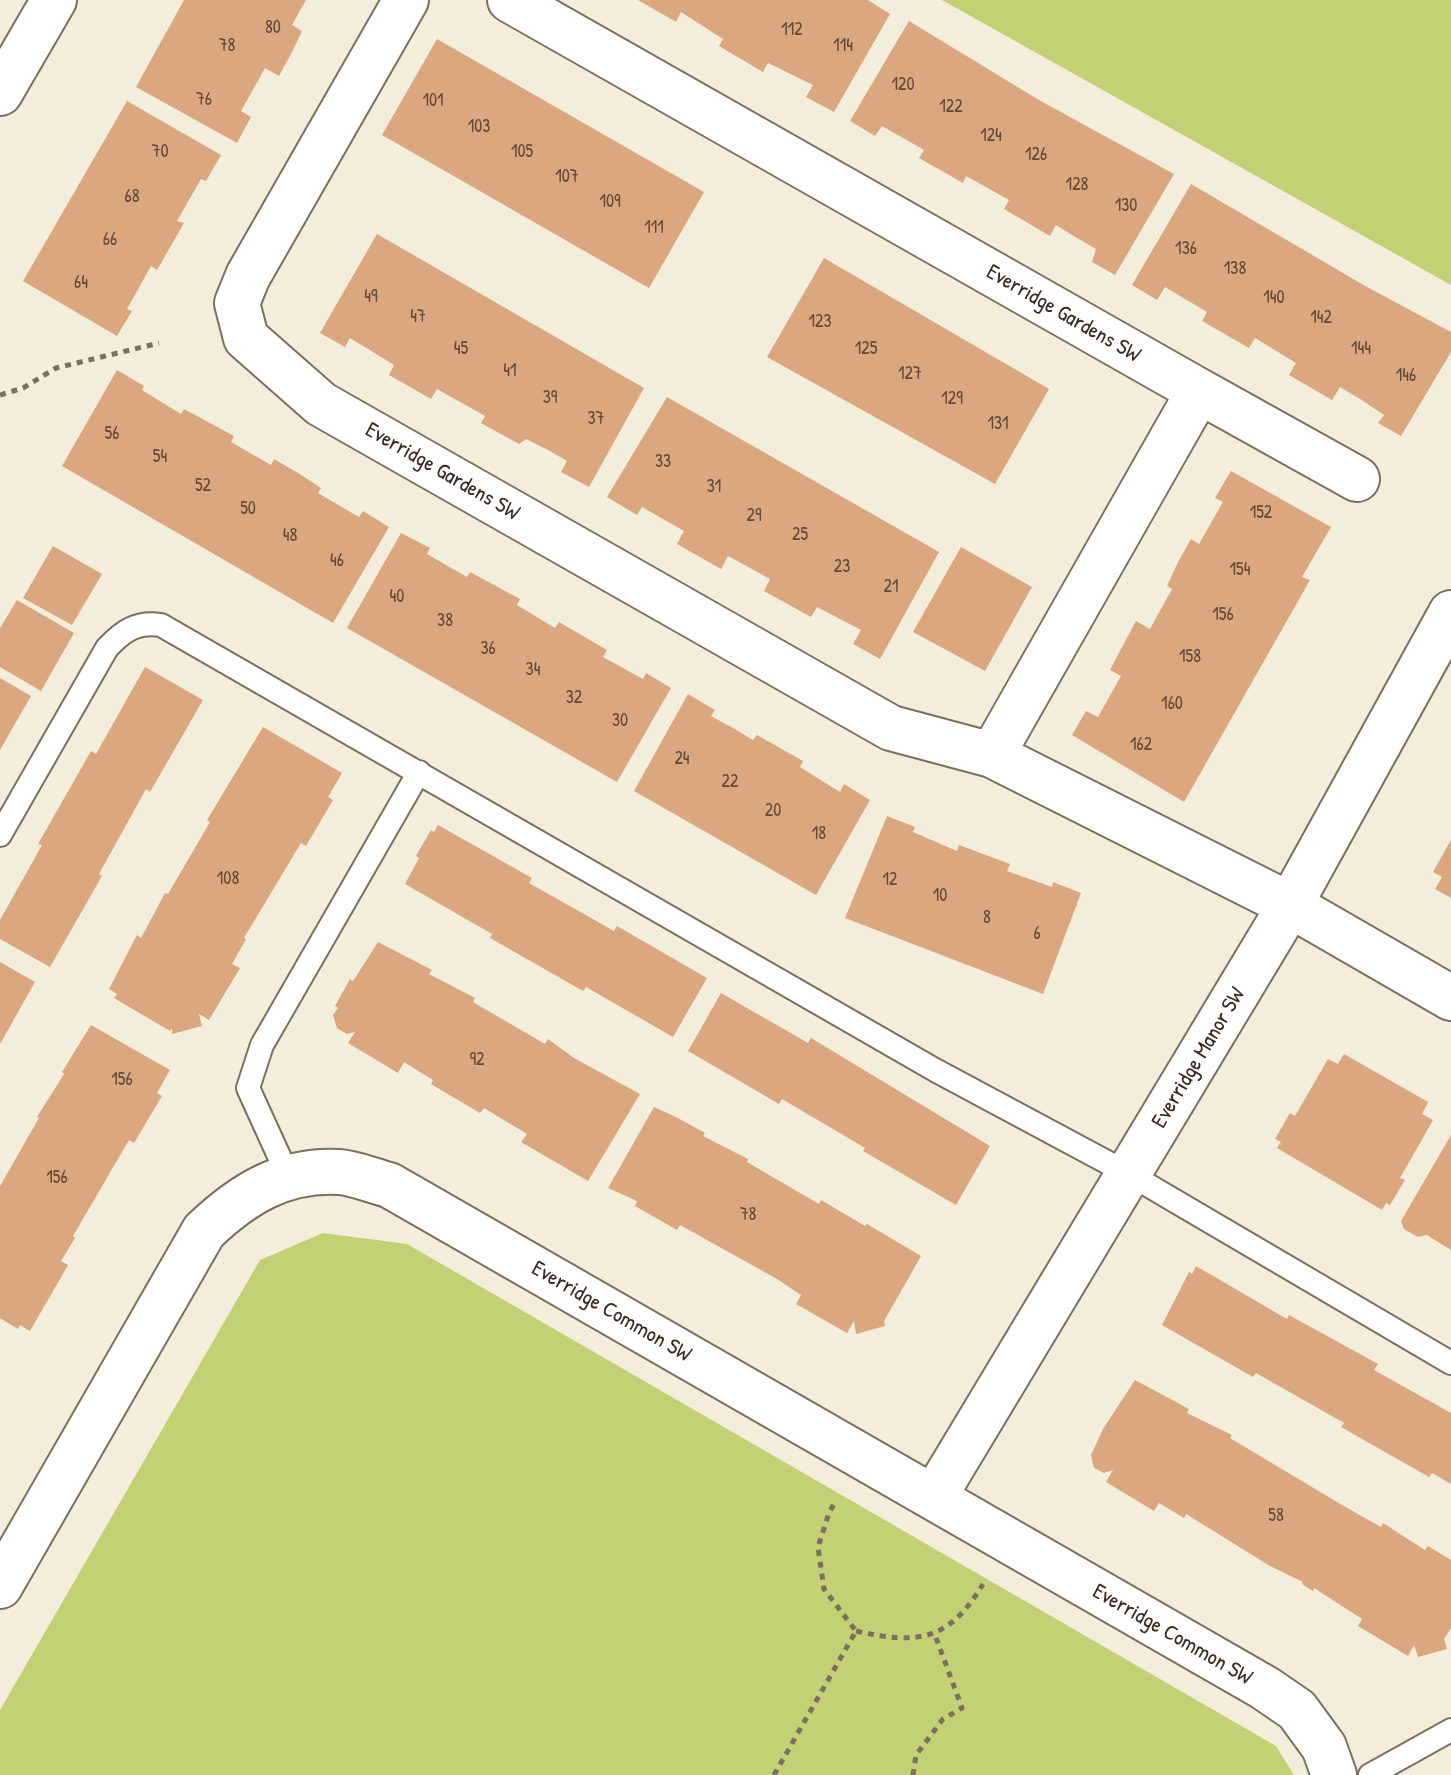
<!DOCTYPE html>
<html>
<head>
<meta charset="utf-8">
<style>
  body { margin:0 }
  canvas { display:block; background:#f3eedb }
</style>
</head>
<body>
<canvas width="1451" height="1775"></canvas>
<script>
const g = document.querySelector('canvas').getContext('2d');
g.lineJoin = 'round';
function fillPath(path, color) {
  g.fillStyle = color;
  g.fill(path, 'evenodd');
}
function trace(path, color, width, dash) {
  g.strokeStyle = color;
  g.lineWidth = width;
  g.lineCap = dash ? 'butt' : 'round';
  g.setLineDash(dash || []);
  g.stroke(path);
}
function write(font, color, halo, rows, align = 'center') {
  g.font = font + ' "Patrick Hand",sans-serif';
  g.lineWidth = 6;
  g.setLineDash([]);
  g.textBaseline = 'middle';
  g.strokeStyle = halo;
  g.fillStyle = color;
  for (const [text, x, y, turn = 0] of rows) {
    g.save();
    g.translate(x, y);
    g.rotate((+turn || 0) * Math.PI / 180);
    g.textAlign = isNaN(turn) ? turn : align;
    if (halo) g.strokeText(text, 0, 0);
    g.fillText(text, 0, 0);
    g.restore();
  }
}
fillPath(new Path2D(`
  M 942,0 L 1451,0 L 1451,285 Z
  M 323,1233 L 407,1244 L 1276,1746 L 1294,1775 L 0,1775 L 0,1710 L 260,1260 Z`), '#c1d174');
fillPath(new Path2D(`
  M 184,0 L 306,0 L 292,25 L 302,31 L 292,52 L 279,76 L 265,68 L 241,111 L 251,117 L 237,143 L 136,87 Z
  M 638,0 L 868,0 L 890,14 L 834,112 L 806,97 L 813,85 L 768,63 L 763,72 L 719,46 L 723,39 L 681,12 L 676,22 Z
  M 909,21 L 1039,100 L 1174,174 L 1115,275 L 1092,262 L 1096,249 L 1077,238 L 1056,225 L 1050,236 L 1004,209 L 1009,200 L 966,176 L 963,183 L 919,158 L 924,150 L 882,126 L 875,136 L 850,121 Z
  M 437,39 L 704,192 L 649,288 L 382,135 Z
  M 127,101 L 221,155 L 206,181 L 201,179 L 177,221 L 184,223 L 157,270 L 151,266 L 127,309 L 132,311 L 117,336 L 23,281 Z
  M 1191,184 L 1367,287 L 1451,332 L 1451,352 L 1401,436 L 1378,423 L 1384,415 L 1360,399 L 1340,387 L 1332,400 L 1289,375 L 1296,363 L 1255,338 L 1249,348 L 1202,321 L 1207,312 L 1165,287 L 1157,300 L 1132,285 Z
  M 377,234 L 644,388 L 589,487 L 561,472 L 567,461 L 548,450 L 526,439 L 519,444 L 481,423 L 485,416 L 437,389 L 431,399 L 389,375 L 394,365 L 350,338 L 345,347 L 320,333 Z
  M 824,258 L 1049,389 L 995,484 L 767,357 Z
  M 117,370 L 144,386 L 142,390 L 181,414 L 184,409 L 234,436 L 231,442 L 271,465 L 274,459 L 298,473 L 321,488 L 318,493 L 359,517 L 363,511 L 389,527 L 333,623 L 62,466 Z
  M 667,397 L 939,552 L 880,659 L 853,644 L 861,630 L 817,607 L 811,617 L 764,591 L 770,579 L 728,556 L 721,569 L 677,544 L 684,531 L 642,507 L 637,515 L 607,497 Z
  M 1231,471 L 1331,527 L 1302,577 L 1310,580 L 1184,802 L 1072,735 L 1086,711 L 1098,717 L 1121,676 L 1110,670 L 1121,649 L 1136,621 L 1150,629 L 1172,589 L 1167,586 L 1178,562 L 1191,539 L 1199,544 L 1223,502 L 1215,498 Z
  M 401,533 L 430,548 L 427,554 L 467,577 L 470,572 L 520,599 L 517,605 L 555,628 L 559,622 L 607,650 L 603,657 L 643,679 L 646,673 L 671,688 L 617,782 L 347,628 Z
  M 53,546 L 102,574 L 72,625 L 23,598 Z
  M 961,547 L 1032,587 L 985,671 L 913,632 Z
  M 17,600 L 74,633 L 41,691 L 0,667 L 0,628 Z
  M 145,667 L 203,700 L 150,792 L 146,789 L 99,874 L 102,876 L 50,967 L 0,939 L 0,920 L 42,845 L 38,844 L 91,751 L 96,754 Z
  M 0,678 L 31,696 L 0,750 Z
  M 688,694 L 715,710 L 711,716 L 733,728 L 753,740 L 757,735 L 803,761 L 800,767 L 840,792 L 844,784 L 870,800 L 816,895 L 634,791 Z
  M 263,727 L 342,773 L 328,797 L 333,800 L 306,846 L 301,843 L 244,938 L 246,939 L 232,964 L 240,968 L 209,1020 L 199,1014 L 202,1026 L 172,1034 L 172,1028 L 170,1031 L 114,998 L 117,994 L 109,989 L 137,935 L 141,938 L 165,893 L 168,894 L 210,822 L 207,820 Z
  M 887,816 L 915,827 L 913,832 L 957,851 L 959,845 L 1010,864 L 1007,871 L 1052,887 L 1053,882 L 1081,893 L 1043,994 L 845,918 Z
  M 438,825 L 532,878 L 529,883 L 614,931 L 617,926 L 707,978 L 673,1037 L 586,987 L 583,991 L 490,938 L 492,934 L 405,884 L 419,858 L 416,856 L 431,830 L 434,832 Z
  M 1451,840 L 1451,898 L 1435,889 L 1442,877 L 1433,872 Z
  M 378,942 L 432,970 L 429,974 L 475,998 L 473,1002 L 545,1044 L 548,1039 L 574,1058 L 640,1094 L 588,1181 L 521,1142 L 527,1134 L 484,1108 L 480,1113 L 431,1084 L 433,1080 L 404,1062 L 398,1073 L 348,1043 L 355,1032 L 347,1034 L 337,1028 L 333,1015 L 338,1008 L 335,1006 L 350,979 L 353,981 Z
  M 0,962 L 35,982 L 0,1044 Z
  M 721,993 L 808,1043 L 811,1038 L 990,1146 L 956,1205 L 863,1151 L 865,1148 L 782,1099 L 779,1104 L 688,1051 Z
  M 91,1025 L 170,1070 L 157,1093 L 162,1096 L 134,1143 L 129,1140 L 73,1236 L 75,1238 L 61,1261 L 68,1265 L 30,1331 L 20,1325 L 18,1329 L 0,1318 L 0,1186 L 39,1118 L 37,1117 L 64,1074 L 62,1072 Z
  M 1344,1054 L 1428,1102 L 1422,1114 L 1433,1120 L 1400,1178 L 1405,1180 L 1390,1205 L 1386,1203 L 1382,1210 L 1277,1148 L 1281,1142 L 1275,1139 L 1290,1113 L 1295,1116 L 1328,1059 L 1338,1064 Z
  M 654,1107 L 676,1117 L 705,1133 L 703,1136 L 748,1159 L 747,1162 L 819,1204 L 821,1200 L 865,1226 L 867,1224 L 921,1256 L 884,1321 L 885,1326 L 856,1334 L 854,1321 L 847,1333 L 796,1304 L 801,1295 L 777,1279 L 680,1225 L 677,1230 L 635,1206 L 637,1201 L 608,1188 Z
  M 1451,1135 L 1451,1250 L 1427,1235 L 1418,1237 L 1404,1229 L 1401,1221 Z
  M 1196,1266 L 1287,1319 L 1289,1315 L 1378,1364 L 1374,1370 L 1451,1413 L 1451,1484 L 1432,1473 L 1429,1477 L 1341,1427 L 1344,1423 L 1256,1373 L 1253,1377 L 1162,1325 L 1189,1272 L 1192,1274 Z
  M 1135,1380 L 1189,1409 L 1187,1413 L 1232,1435 L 1230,1438 L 1342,1505 L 1381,1527 L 1383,1523 L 1425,1550 L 1428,1546 L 1451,1560 L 1451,1628 L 1444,1639 L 1447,1649 L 1418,1657 L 1414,1645 L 1408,1656 L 1358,1626 L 1362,1619 L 1314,1588 L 1313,1591 L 1302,1584 L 1303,1582 L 1270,1566 L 1186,1514 L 1184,1518 L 1159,1503 L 1154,1511 L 1106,1482 L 1113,1470 L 1104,1473 L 1094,1468 L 1091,1455 L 1103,1429 Z`), '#daa77f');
const lane = new Path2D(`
  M 0,835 L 107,648 C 123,631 137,621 161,625 L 935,1070 L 1129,1174 L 1451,1363
  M 289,1178 L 248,1088 L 262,1045 L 419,772
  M 1370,1775 L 1451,1730`);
const street = new Path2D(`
  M 406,0 L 248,276 L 237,303 L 246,338 L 321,404 L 891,728 L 992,755 L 1290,905 L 1451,998
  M 510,0 L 1199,391 L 992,755
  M 0,93 L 54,0
  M 1199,391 L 1357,479
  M 934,1497 L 1290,905 L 1451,613
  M 0,1586 L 204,1231 C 243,1194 283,1169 339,1172 C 355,1173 373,1181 389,1185 L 1265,1688 L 1297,1710 L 1324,1747 L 1334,1775`);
trace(lane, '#7b6f60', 26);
trace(street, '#7b6f60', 48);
trace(new Path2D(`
  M 0,395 L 23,388 L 56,368 L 159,343
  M 856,1631 C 918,1645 949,1641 983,1584
  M 774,1775 L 856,1631 L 824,1589 L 818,1547 L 829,1513 L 836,1500
  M 913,1775 L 916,1755 L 943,1719 L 962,1708 L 935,1635`), '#7b6f60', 5, [6, 6]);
trace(lane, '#fff', 22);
trace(street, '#fff', 44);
write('18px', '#634936', null, [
  ["80",273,28],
  ["112",792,30],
  ["78",227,46],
  ["114",843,46],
  ["120",903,85],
  ["76",204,100],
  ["101",433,101],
  ["122",951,107],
  ["103",479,127],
  ["124",991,136],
  ["70",160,152],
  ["105",522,152],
  ["126",1036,155],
  ["107",567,177],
  ["128",1077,185],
  ["68",132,197],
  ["109",610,202],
  ["130",1126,206],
  ["111",654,228],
  ["66",110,240],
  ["136",1186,249],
  ["138",1235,269],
  ["64",81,283],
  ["49",371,297],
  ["140",1274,298],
  ["47",418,317],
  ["142",1321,318],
  ["123",820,322],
  ["45",461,349],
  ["125",866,349],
  ["144",1361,349],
  ["41",510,371],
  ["127",910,374],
  ["146",1406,376],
  ["39",550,398],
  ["129",952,399],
  ["37",596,419],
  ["131",998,424],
  ["56",112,434],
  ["54",160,457],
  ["33",663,462],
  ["52",203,486],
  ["31",714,487],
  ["50",248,509],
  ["152",1261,513],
  ["29",754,516],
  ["25",800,535],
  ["48",290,536],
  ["46",337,561],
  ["23",842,567],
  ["154",1240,570],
  ["21",891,587],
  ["40",397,597],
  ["156",1223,615],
  ["38",445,621],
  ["36",488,649],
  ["158",1190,657],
  ["34",533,670],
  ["32",574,698],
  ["160",1172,704],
  ["30",620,721],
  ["162",1141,745],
  ["24",682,759],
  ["22",730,782],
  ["20",773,811],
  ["18",819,834],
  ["108",228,879],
  ["12",890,880],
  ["10",940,896],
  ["8",987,918],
  ["6",1037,934],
  ["92",477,1060],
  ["156",122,1080],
  ["156",57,1178],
  ["78",748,1215],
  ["58",1276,1516]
]);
write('22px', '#3b2a1e', '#fff', [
  ["Everridge Gardens SW",1063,314,30],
  ["Everridge Gardens SW",442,472,30],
  ["Everridge Manor SW",1199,1058,-59],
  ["Everridge Common SW",611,1312,30],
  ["Everridge Common SW",1172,1635,30]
]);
</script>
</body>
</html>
